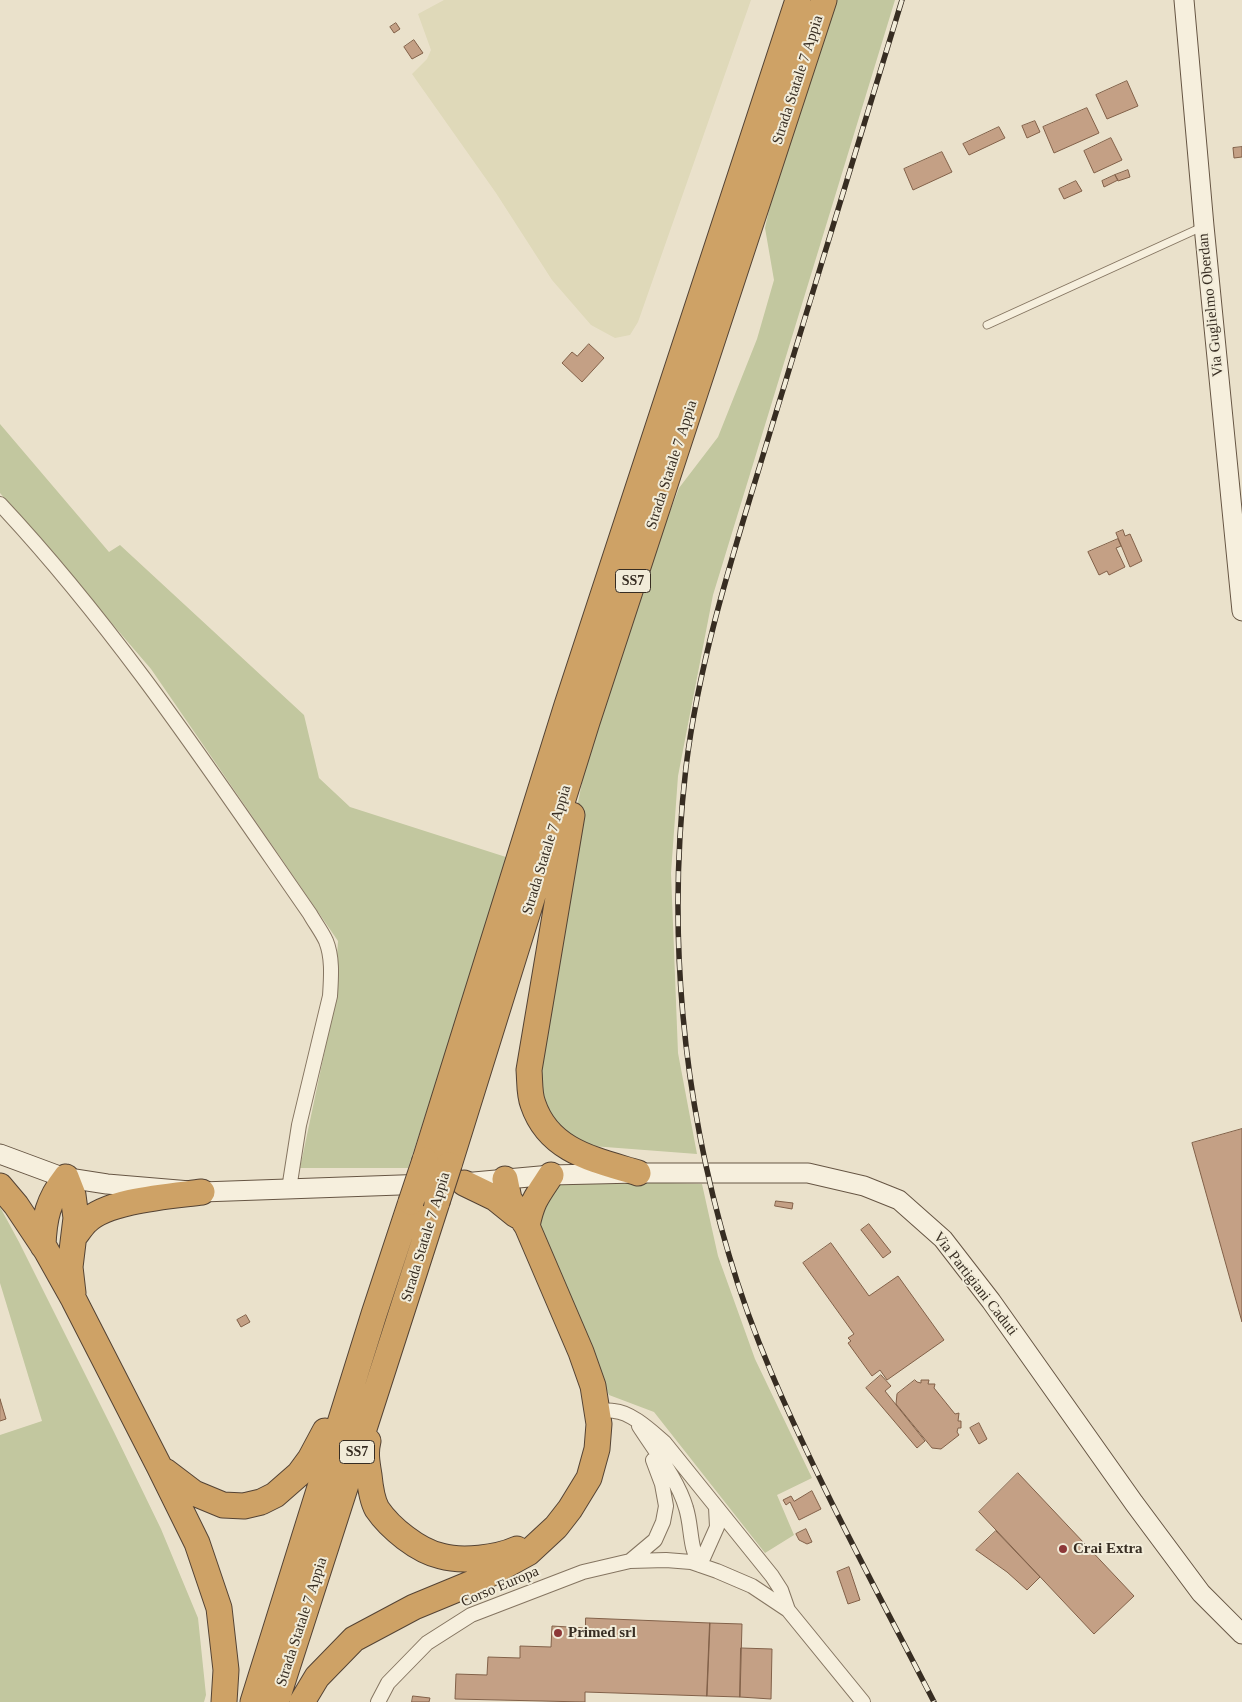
<!DOCTYPE html>
<html>
<head>
<meta charset="utf-8">
<style>
  body { margin:0 }
  canvas { display:block; background:#eae1cb }
</style>
</head>
<body>
<canvas width="1242" height="1702"></canvas>
<script>
const g = document.querySelector('canvas').getContext('2d');
g.lineJoin = 'round';
function fillPath(path, color) {
  g.fillStyle = color;
  g.fill(path, 'evenodd');
}
function trace(path, color, width, dash) {
  g.strokeStyle = color;
  g.lineWidth = width;
  g.lineCap = dash ? 'butt' : 'round';
  g.setLineDash(dash || []);
  g.stroke(path);
}
function write(font, color, halo, rows, align = 'center') {
  g.font = font + ' Georgia,serif';
  g.lineWidth = 4;
  g.setLineDash([]);
  g.textBaseline = 'middle';
  g.strokeStyle = halo;
  g.fillStyle = color;
  for (const [text, x, y, turn = 0] of rows) {
    g.save();
    g.translate(x, y);
    g.rotate((+turn || 0) * Math.PI / 180);
    g.textAlign = isNaN(turn) ? turn : align;
    if (halo) g.strokeText(text, 0, 0);
    g.fillText(text, 0, 0);
    g.restore();
  }
}
fillPath(new Path2D(`
  M 444,0 L 751,0 L 638,322 L 630,335 L 615,338 L 591,325 L 552,280 L 496,193 L 412,74 L 427,59 L 431,50 L 418,14 Z`), '#dfd9b9');
fillPath(new Path2D(`
  M 828,0 L 895,0 L 713,595 L 678,776 L 671,873 L 678,1053 L 697,1154 L 579,1145 L 553,1124 L 536,1092 L 573,827 L 592,733 L 632,610 L 679,488 L 718,437 L 757,339 L 774,280 L 765,228 L 792,108 Z
  M 0,424 L 109,552 L 120,545 L 304,715 L 319,778 L 350,807 L 509,858 L 408,1168 L 300,1168 L 334,1007 L 338,941 L 151,669 L 0,493 Z
  M 559,1180 L 702,1184 L 718,1256 L 755,1359 L 812,1478 L 777,1495 L 794,1535 L 765,1553 L 654,1412 L 609,1395 L 534,1217 Z
  M 0,1207 L 19,1242 L 114,1432 L 161,1529 L 198,1618 L 206,1695 L 204,1702 L 0,1702 L 0,1435 L 42,1421 L 0,1283 Z`), '#c2c79f');
const building = new Path2D(`
  M 396,23 L 400,29 L 394,33 L 390,27 Z
  M 414,40 L 423,53 L 412,59 L 404,47 Z
  M 1127,81 L 1138,106 L 1107,119 L 1096,95 Z
  M 1087,108 L 1099,133 L 1054,153 L 1043,127 Z
  M 1035,121 L 1040,132 L 1027,138 L 1022,126 Z
  M 999,127 L 1005,138 L 969,155 L 963,144 Z
  M 1111,138 L 1122,160 L 1094,173 L 1084,151 Z
  M 1242,147 L 1242,157 L 1234,158 L 1233,148 Z
  M 942,152 L 952,172 L 913,190 L 904,169 Z
  M 1128,170 L 1130,177 L 1118,181 L 1115,175 Z
  M 1115,175 L 1118,180 L 1104,187 L 1102,181 Z
  M 1076,181 L 1082,191 L 1064,199 L 1059,189 Z
  M 589,344 L 604,358 L 582,382 L 562,363 L 572,352 L 577,356 Z
  M 1123,530 L 1125,536 L 1130,534 L 1142,561 L 1130,567 L 1116,533 Z
  M 1118,539 L 1121,546 L 1116,548 L 1125,567 L 1109,575 L 1107,571 L 1099,575 L 1088,552 Z
  M 1242,1129 L 1242,1322 L 1192,1143 Z
  M 776,1201 L 793,1203 L 792,1209 L 775,1206 Z
  M 869,1224 L 891,1252 L 883,1258 L 861,1230 Z
  M 831,1243 L 869,1296 L 898,1276 L 944,1340 L 887,1380 L 880,1370 L 872,1376 L 848,1343 L 851,1341 L 848,1338 L 854,1334 L 803,1263 Z
  M 246,1315 L 250,1322 L 241,1327 L 237,1320 Z
  M 881,1375 L 891,1386 L 885,1391 L 925,1441 L 917,1448 L 866,1388 Z
  M 915,1380 L 917,1382 L 921,1383 L 921,1380 L 929,1380 L 928,1384 L 935,1384 L 934,1388 L 955,1414 L 959,1413 L 958,1421 L 961,1421 L 961,1428 L 958,1428 L 957,1432 L 959,1435 L 941,1449 L 932,1448 L 896,1404 L 897,1394 Z
  M 0,1399 L 6,1419 L 0,1421 Z
  M 979,1423 L 987,1439 L 979,1444 L 970,1428 Z
  M 1018,1473 L 1134,1596 L 1094,1634 L 979,1512 Z
  M 812,1491 L 821,1509 L 799,1520 L 790,1502 L 786,1505 L 783,1500 L 791,1496 L 794,1501 Z
  M 806,1529 L 812,1542 L 807,1544 L 799,1540 L 796,1534 Z
  M 996,1531 L 1040,1577 L 1027,1590 L 1007,1572 L 976,1550 Z
  M 849,1567 L 860,1600 L 848,1604 L 837,1572 Z
  M 586,1618 L 710,1623 L 707,1696 L 585,1692 L 585,1702 L 455,1699 L 456,1674 L 487,1675 L 488,1657 L 520,1658 L 520,1646 L 551,1647 L 552,1626 L 585,1628 Z
  M 710,1623 L 742,1624 L 740,1697 L 707,1696 Z
  M 741,1648 L 772,1649 L 771,1699 L 740,1697 Z
  M 413,1696 L 430,1698 L 429,1702 L 412,1702 Z`);
fillPath(building, '#c4a085');
trace(building, '#826149', 1);
const lane = new Path2D(`
  M 987,325 L 1202,227`);
const street = new Path2D(`
  M 0,504 C 117,629 212,773 310,914 C 315,923 322,932 326,941 C 333,958 331,979 330,996 L 299,1125 L 289,1189
  M 598,1411 C 603,1411 609,1410 614,1411 C 631,1412 651,1431 664,1442 L 772,1576 L 781,1590 L 788,1610
  M 639,1426 C 655,1451 678,1480 686,1508 C 692,1527 689,1547 700,1565
  M 630,1561 L 655,1540 L 663,1522 L 666,1506 L 662,1484 L 653,1460
  M 700,1565 L 717,1527 L 716,1507
  M 378,1702 L 388,1683 L 427,1643 L 471,1615 L 583,1572 L 630,1561 L 666,1560 L 691,1562 L 717,1571 L 752,1586 L 788,1610 L 863,1702`);
const secondary = new Path2D(`
  M 1184,0 L 1204,226 L 1242,611
  M 0,1154 L 62,1177 L 107,1184 L 202,1192 L 428,1184
  M 463,1183 L 551,1175 L 638,1173 L 808,1173 L 864,1186 L 899,1200 L 943,1239 L 991,1301 L 1134,1503 L 1201,1593 L 1242,1634`);
const highway = new Path2D(`
  M 572,815 L 529,1070 C 530,1081 529,1094 533,1104 C 549,1152 596,1160 638,1173
  M 425,1160 L 567,705 L 798,0
  M 449,1165 L 587,722 L 824,0
  M 66,1177 L 73,1195 L 76,1218 L 70,1267 L 73,1293
  M 464,1183 L 495,1198 L 516,1215
  M 0,1186 L 16,1205 L 46,1250 L 74,1300 L 159,1466 L 197,1543 L 219,1608 L 226,1670 L 224,1702
  M 527,1226 C 532,1201 537,1196 551,1175
  M 74,1237 C 78,1232 82,1226 86,1222 C 107,1200 172,1196 202,1192
  M 43,1246 C 44,1218 48,1200 66,1177
  M 368,1441 C 365,1453 367,1463 369,1475 C 370,1485 372,1500 377,1509 C 390,1528 418,1551 441,1556 C 462,1562 497,1558 517,1549
  M 165,1471 L 194,1493 L 223,1505 L 244,1506 L 261,1502 L 275,1495 L 299,1474 L 310,1459 L 325,1431
  M 253,1702 L 374,1314 L 411,1202
  M 276,1702 L 437,1202
  M 302,1702 L 317,1677 L 354,1639 L 414,1607 L 477,1581 L 528,1553 L 556,1527 L 570,1509 L 589,1478 L 597,1449 L 599,1424 L 593,1386 L 581,1352 L 527,1226 L 509,1199 L 505,1179`);
trace(lane, '#857561', 9);
trace(street, '#857561', 16);
trace(secondary, '#675644', 21);
trace(highway, '#544334', 27);
trace(lane, '#f6efdd', 7);
trace(street, '#f6efdd', 14);
trace(secondary, '#f6efdd', 19);
trace(highway, '#cea266', 25);
const rail = new Path2D(`
  M 902,0 C 858,143 815,286 771,429 C 738,539 700,652 686,767 C 667,931 682,1097 729,1255 C 752,1335 787,1411 824,1487 C 859,1559 897,1630 934,1702`);
trace(rail, '#372d22', 5.5);
trace(rail, '#f2ecd9', 4, [11]);
const highwayBridge = new Path2D(`
  M 411,1202 L 425,1160
  M 437,1202 L 449,1165`);
trace(highwayBridge, '#544334', 27, []);
trace(highwayBridge, '#cea266', 25);
for (const [x, y, r, color] of [
  [1063,1549,5,"#8d3838"],
  [558,1633,5,"#8d3838"]
]) {
  const dot = new Path2D();
  dot.arc(x, y, r, 0, 2 * Math.PI);
  g.fillStyle = color;
  g.fill(dot);
  trace(dot, '#f2ecd9', 2);
}
for (const [x, y, w] of [
  [633,581,35],
  [357,1452,35]
]) {
  const box = new Path2D();
  box.roundRect(x - w / 2, y - 11.5, w, 23, 4);
  g.fillStyle = '#f2ecd9';
  g.fill(box);
  trace(box, '#372d22', 1);
}
write('bold 14px', '#372d22', null, [
  ["SS7",633,581],
  ["SS7",357,1452]
]);
write('15px', '#372d22', '#f2ecd9', [
  ["Strada Statale 7 Appia",798,80,-72],
  ["Via Guglielmo Oberdan",1211,305,-96],
  ["Strada Statale 7 Appia",672,465,-72],
  ["Strada Statale 7 Appia",547,850,-73],
  ["Strada Statale 7 Appia",426,1237,-73],
  ["Via Partigiani Caduti",975,1284,52],
  ["Corso Europa",500,1587,-23],
  ["Strada Statale 7 Appia",302,1622,-72]
]);
write('bold 15px', '#372d22', '#f2ecd9', [
  ["Crai Extra",1073,1549],
  ["Primed srl",568,1633]
], 'left');
</script>
</body>
</html>
